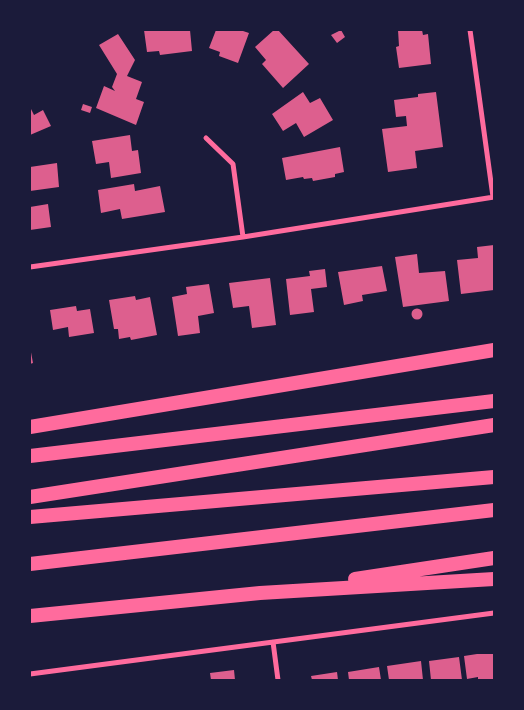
<!DOCTYPE html>
<html>
<head>
<meta charset="utf-8">
<style>
  body { margin:0 }
  #map { position:relative; width:524px; height:710px; overflow:hidden; background:#1b1b3a; font-family:"DejaVu Sans",sans-serif }
  canvas { display:block }
  .frame { position:absolute; inset:0; border:31px solid #1b1b3a; pointer-events:none }
</style>
</head>
<body>
<div id="map">
<canvas width="524" height="710"></canvas>
<div class="frame"></div>
</div>
<script>
const g = document.querySelector('canvas').getContext('2d');
g.lineJoin = 'round';
function fillPath(path, color) {
  g.fillStyle = color;
  g.fill(path, 'evenodd');
}
function trace(path, color, width, dash) {
  g.strokeStyle = color;
  g.lineWidth = width;
  g.lineCap = dash ? 'butt' : 'round';
  g.setLineDash(dash || []);
  g.stroke(path);
}
fillPath(new Path2D(`
  M 144,30 L 190,30 L 192,51 L 160,55 L 159,51 L 147,52 Z
  M 216,30 L 240,30 L 249,33 L 238,63 L 219,56 L 220,52 L 209,48 Z
  M 274,30 L 278,30 L 309,64 L 283,88 L 262,64 L 266,60 L 255,47 Z
  M 341,30 L 345,37 L 337,43 L 331,35 Z
  M 398,30 L 422,30 L 423,35 L 428,34 L 431,64 L 399,68 L 396,47 L 399,46 Z
  M 118,34 L 135,60 L 127,76 L 142,82 L 136,99 L 144,102 L 136,125 L 96,108 L 104,86 L 115,91 L 112,87 L 117,74 L 99,45 Z
  M 303,92 L 310,103 L 320,98 L 333,120 L 304,137 L 296,123 L 283,131 L 272,114 Z
  M 436,92 L 443,147 L 415,151 L 417,168 L 388,172 L 382,129 L 407,126 L 406,116 L 396,117 L 394,100 L 418,97 L 418,94 Z
  M 83,104 L 92,107 L 90,113 L 81,110 Z
  M 30,107 L 34,115 L 43,110 L 51,126 L 30,135 Z
  M 130,135 L 132,151 L 138,150 L 141,173 L 111,178 L 109,162 L 96,164 L 92,141 Z
  M 340,147 L 344,172 L 335,174 L 335,177 L 313,181 L 312,178 L 304,179 L 303,177 L 286,180 L 282,158 Z
  M 57,163 L 59,187 L 30,191 L 30,167 Z
  M 134,184 L 135,191 L 160,186 L 165,212 L 122,219 L 120,209 L 101,213 L 98,190 Z
  M 48,204 L 51,227 L 30,230 L 30,207 Z
  M 494,245 L 494,290 L 461,294 L 457,260 L 478,258 L 477,247 Z
  M 417,254 L 419,273 L 445,271 L 449,301 L 403,307 L 395,257 Z
  M 382,266 L 387,291 L 362,295 L 363,301 L 344,305 L 338,272 Z
  M 325,269 L 327,287 L 311,289 L 314,312 L 290,315 L 286,279 L 310,276 L 309,271 Z
  M 270,278 L 276,325 L 252,328 L 249,306 L 233,308 L 229,283 Z
  M 209,284 L 214,313 L 198,316 L 200,333 L 178,336 L 172,297 L 187,294 L 186,287 Z
  M 135,296 L 136,300 L 150,297 L 157,335 L 131,340 L 130,337 L 119,339 L 118,329 L 114,329 L 109,300 Z
  M 76,306 L 77,311 L 90,309 L 94,333 L 69,337 L 68,327 L 53,330 L 50,310 Z
  M411.5 314a5.5 5.5 0 1 1 11 0a5.5 5.5 0 1 1-11 0Z
  M 30,347 L 33,363 L 30,364 Z
  M 477,654 L 494,654 L 494,680 L 478,680 L 478,677 L 467,679 L 464,656 Z
  M 459,657 L 462,680 L 431,680 L 429,661 Z
  M 421,661 L 423,680 L 389,680 L 387,666 Z
  M 379,667 L 381,680 L 349,680 L 348,672 Z
  M 234,670 L 235,680 L 211,680 L 210,673 Z
  M 337,672 L 338,680 L 312,680 L 311,676 Z`), '#dd5f8e');
trace(new Path2D(`
  M 470,30 L 493,197
  M 206,138 L 233,164 L 243,237
  M 30,267 L 243,237 L 494,197
  M 273,642 L 278,680
  M 30,674 L 494,613`), '#ff6b9d', 5);
trace(new Path2D(`
  M 30,427 L 494,350
  M 30,456 L 494,401
  M 30,497 L 494,425
  M 30,517 L 494,477
  M 30,564 L 494,510
  M 355,579 L 494,558
  M 30,616 L 260,593 L 494,579`), '#ff6b9d', 14);
</script>
</body>
</html>
